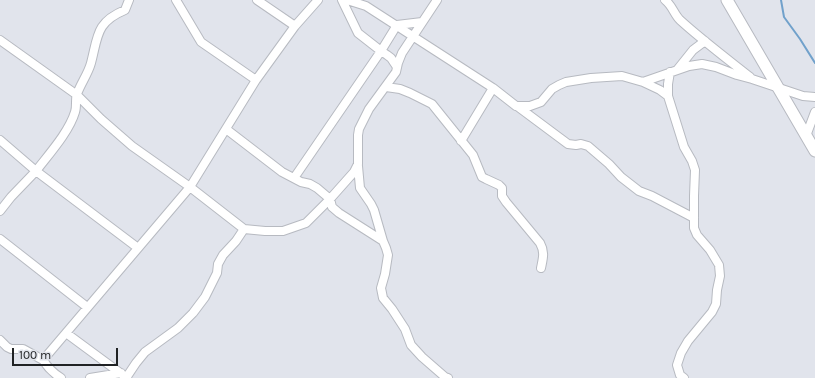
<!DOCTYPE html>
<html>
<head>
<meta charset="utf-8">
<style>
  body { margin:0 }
  #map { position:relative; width:815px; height:378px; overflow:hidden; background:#e1e4ec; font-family:Karla,sans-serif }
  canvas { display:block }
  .scale { position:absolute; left:12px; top:348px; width:106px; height:18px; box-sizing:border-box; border:2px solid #202224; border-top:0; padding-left:5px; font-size:12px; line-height:14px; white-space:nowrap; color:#202224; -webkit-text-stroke:3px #e1e4ec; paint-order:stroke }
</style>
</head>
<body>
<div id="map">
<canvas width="815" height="378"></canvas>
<div class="scale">100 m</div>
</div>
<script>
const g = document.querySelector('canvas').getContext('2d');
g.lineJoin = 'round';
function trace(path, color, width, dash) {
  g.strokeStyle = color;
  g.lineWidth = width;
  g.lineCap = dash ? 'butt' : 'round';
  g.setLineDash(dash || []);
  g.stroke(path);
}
trace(new Path2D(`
  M 781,0 L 784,17 L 800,39 L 815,63`), '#71a1cb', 2);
const street = new Path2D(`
  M 176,0 L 201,42 L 256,80
  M 257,0 L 295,26
  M 318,0 L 295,26 L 256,80 L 190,187 L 244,229 L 265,231 L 283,231 L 306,223 L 330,199 L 354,172 L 358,164 L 358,135 L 359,129 L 369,109 L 396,72 L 398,63 L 402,53 L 437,0
  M 342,0 L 358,33 L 381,51 L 387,55 L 391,58 L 397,67
  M 347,0 L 366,6 L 493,88 L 516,106 L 530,106 L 541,102 L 552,89 L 559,85 L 566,82 L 591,78 L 622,76 L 643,82 L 689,66 L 702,64 L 716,67 L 737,75 L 752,79 L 803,96 L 815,97
  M 665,0 C 672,5 674,14 680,20 C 702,40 726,58 750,77
  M 0,40 L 77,95 L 101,119 L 132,146 L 190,187 L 43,360 L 23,349 L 11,349 L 7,347 L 0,340
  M 677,70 L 693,50 L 705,41
  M 643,82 L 660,90 L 668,96 L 684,147 L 692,161 L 695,170 L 694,196 L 694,228 L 697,235 L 710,250 L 719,265 L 720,276 L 717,290 L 716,304 L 712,312 L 688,341 L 681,353 L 677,365 L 680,375 L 684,378
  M 386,87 L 400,89 L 410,93 L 432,104 L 473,155 L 482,177 L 486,179 L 499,185 L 502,188 L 502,196 L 506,202 L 540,243 C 545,252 543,258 541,268
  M 668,96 L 668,84 L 670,72
  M 517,106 L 568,144 L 576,145 L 581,144 L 588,146 L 609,164 L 621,177 L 639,191 L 652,196 L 694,218
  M 226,129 L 282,172 L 301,182 L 310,184 L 317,188 L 330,199 L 332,207 L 339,213 L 383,241 L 386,248 L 388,255 L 385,274 L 381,288 L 383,298 L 392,309 L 405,329 L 411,345 L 422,357 L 445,377 L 448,378
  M 806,136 L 815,112
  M 0,140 L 36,171 C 49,154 69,132 75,112 C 77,106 75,99 77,94 C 81,83 88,74 91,63 C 98,36 96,22 125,10 L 129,0
  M 461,141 L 493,88
  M 358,166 L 360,188 L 371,204 L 374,210 L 383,241
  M 294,178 L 381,51 L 397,25 L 422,22
  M 0,211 L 11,197 L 36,171 L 138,248
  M 0,239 L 87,307
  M 66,333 L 127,378
  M 43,360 C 48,368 53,373 61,378
  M 90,378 L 121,373
  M 126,378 L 136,363 L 145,352 L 178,328 L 193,313 L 205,297 L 217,273 L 218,264 L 223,255 L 236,241 L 244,229`);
const secondary = new Path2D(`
  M 727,0 L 815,151`);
trace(street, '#b7bac1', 10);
trace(secondary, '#b7bac1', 13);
trace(street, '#fff', 8);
trace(secondary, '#fff', 11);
</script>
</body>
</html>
